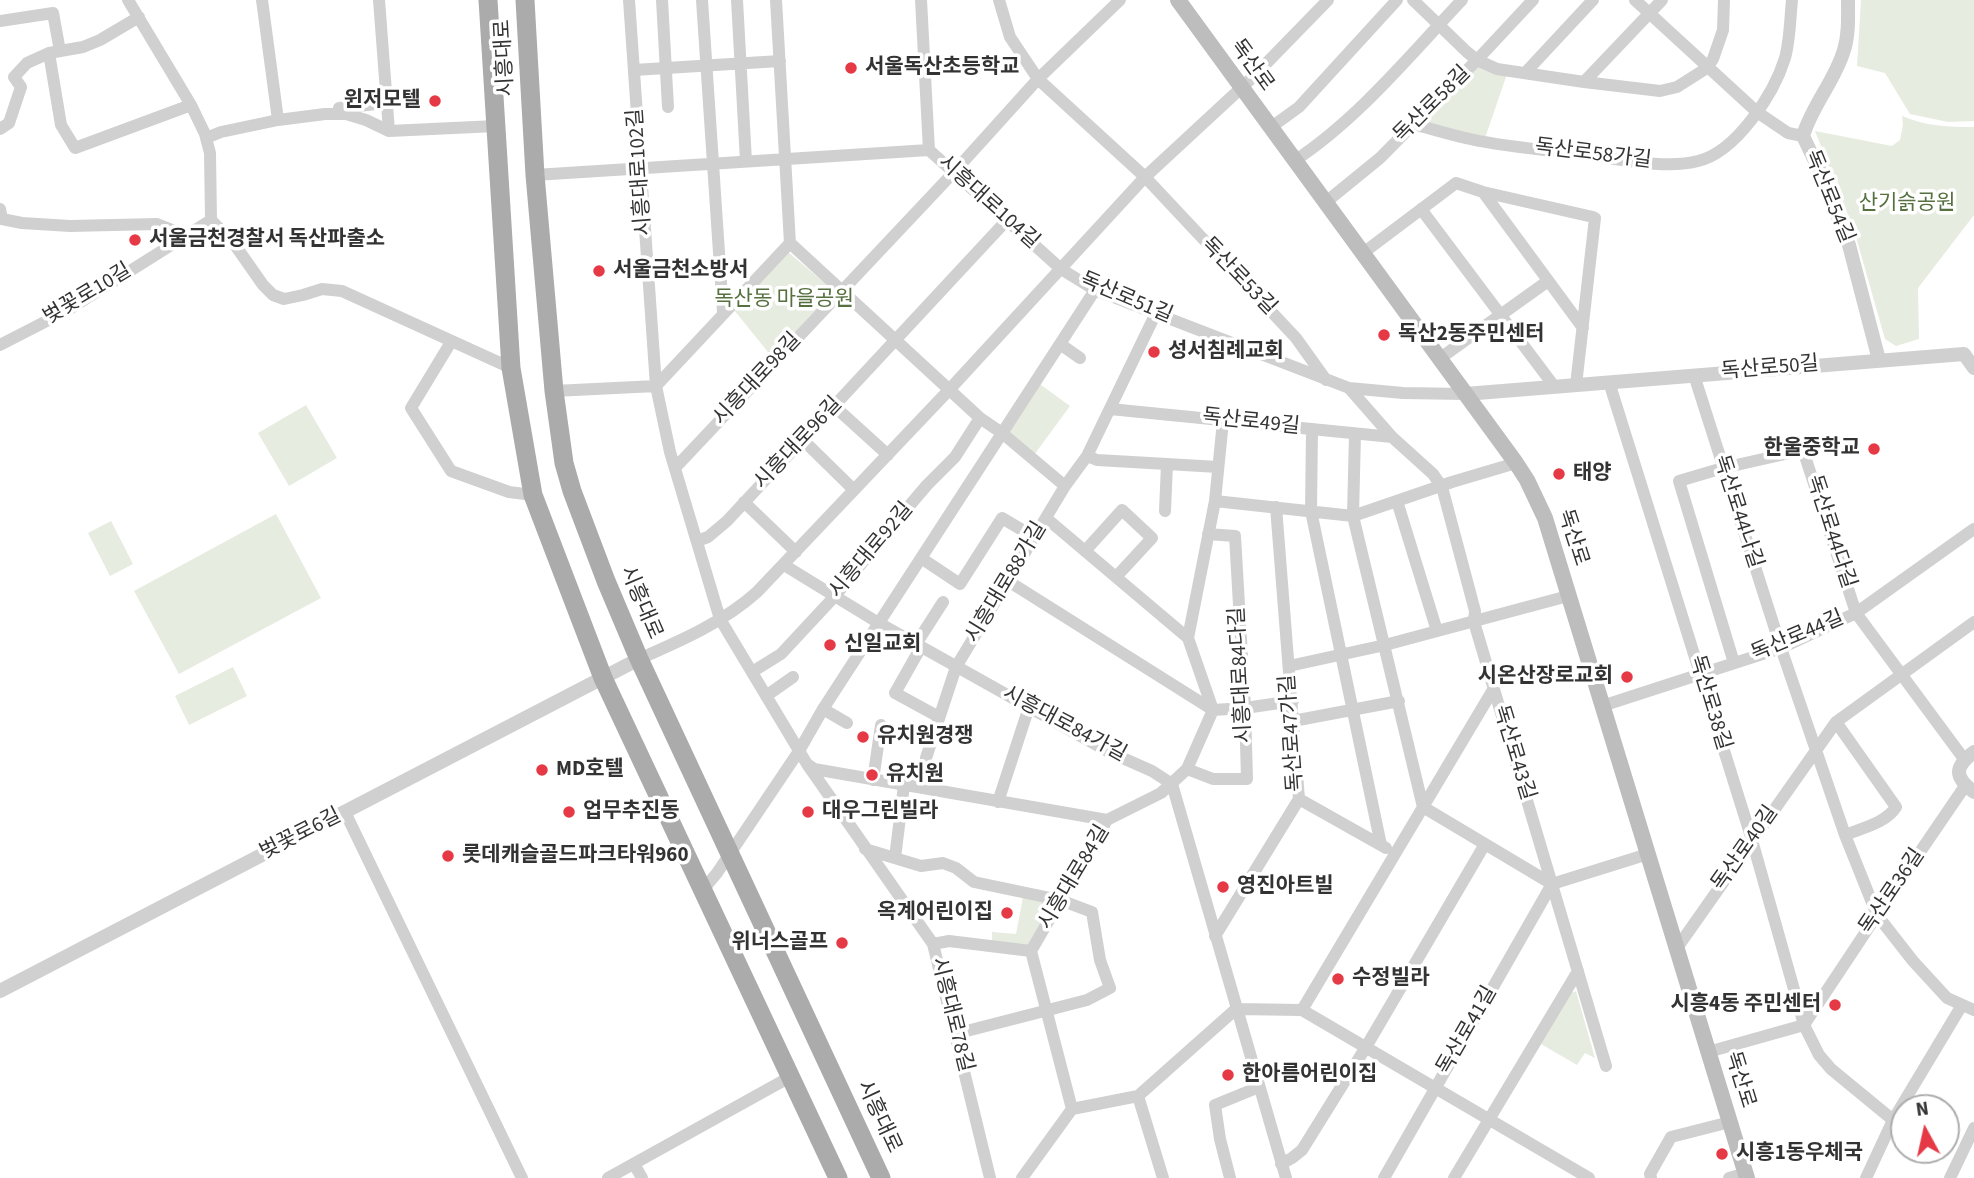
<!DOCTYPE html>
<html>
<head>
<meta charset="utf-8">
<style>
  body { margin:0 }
  #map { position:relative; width:1974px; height:1178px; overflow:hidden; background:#fff; font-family:"Source Sans 3",sans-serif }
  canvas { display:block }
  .north { position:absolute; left:1890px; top:1094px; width:70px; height:70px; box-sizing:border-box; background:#fff; border:2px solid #adadad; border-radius:50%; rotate:352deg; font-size:19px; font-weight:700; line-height:28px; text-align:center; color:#333 }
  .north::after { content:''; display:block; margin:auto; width:24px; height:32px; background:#e63946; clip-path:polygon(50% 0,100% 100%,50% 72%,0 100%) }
</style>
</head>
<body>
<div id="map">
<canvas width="1974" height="1178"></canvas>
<div class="north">N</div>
</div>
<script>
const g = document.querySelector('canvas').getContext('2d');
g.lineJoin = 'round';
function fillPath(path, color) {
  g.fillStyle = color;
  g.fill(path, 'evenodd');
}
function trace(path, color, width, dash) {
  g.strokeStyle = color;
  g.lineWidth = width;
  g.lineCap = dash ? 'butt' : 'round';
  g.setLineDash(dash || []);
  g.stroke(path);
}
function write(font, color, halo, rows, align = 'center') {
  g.font = font + ' "Source Sans 3","Noto Sans KR",sans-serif';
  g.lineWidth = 7;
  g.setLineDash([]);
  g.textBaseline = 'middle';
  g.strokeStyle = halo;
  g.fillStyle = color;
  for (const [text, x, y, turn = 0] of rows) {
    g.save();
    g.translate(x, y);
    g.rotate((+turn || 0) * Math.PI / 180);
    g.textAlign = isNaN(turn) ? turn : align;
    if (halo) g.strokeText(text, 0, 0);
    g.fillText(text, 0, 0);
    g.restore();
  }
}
fillPath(new Path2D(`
  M 1861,0 L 1974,0 L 1974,121 L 1948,122 L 1910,114 L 1885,73 L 1857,66 Z
  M 1477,60 L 1508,71 L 1484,141 L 1417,120 Z
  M 1902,116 C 1925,126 1949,127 1974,127 L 1974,215 L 1918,288 L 1919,339 L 1896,346 L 1885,339 L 1854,230 L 1815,131 L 1892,146 L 1900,140 L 1903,125 Z
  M 788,252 L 834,291 L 772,357 L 734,310 Z
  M 1037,382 L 1070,406 L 1034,455 L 1003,431 Z
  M 306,405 L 337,458 L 289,486 L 258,433 Z
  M 276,514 L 321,598 L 179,674 L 134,591 Z
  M 111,521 L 133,564 L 110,576 L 88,533 Z
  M 233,667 L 247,696 L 189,725 L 175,696 Z
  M 1023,897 L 1057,901 L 1028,948 L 992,944 L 992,932 L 1016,934 Z
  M 1576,991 L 1595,1058 L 1585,1053 L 1577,1065 L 1541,1044 L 1571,993 Z`), '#e6ecdf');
trace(new Path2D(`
  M 128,0 L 191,105 L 205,134 L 210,153 L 211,220
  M 262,0 L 278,120
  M 379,0 L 389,131
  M 629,0 L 656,386 L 670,452 L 720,619 L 807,764 L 933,944 L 990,1178
  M 662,0 L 668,107
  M 702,0 L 723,312
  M 737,0 L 746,161
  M 921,0 L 929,150
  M 999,0 L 1010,37 L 1038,79 L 1145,177 L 1296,338 L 1326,380
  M 1413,0 L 1467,52 L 1477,60 L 1497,69 L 1584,82 L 1660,91 L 1677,87 L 1707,68 L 1713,59 L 1723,30 L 1724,0
  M 1635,0 L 1757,112 L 1788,133 L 1803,136
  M 0,21 L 53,13 L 60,51
  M 49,53 L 61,125 L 75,148 L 191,105
  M 634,70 L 780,61
  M 1525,73 L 1593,0
  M 14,77 L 27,63 L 49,53 L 83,47 L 100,40 L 139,17
  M 1584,82 L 1662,0
  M 339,108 L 376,104 L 381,99 L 386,89
  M 1413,124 C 1432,129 1451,135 1470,139 C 1506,147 1544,150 1581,154 C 1614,158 1666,170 1698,161 C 1736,152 1774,94 1785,58 C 1790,40 1790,19 1792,0
  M 1270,128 L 1299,107 L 1397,0
  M 0,129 L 9,123 L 21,87 L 14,77
  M 206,138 L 221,132 L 278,120 L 325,114 L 346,114 L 366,120 L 389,131 L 496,126
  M 1294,161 C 1357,120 1411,54 1462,0
  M 535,175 L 929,150 L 1061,269 L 1095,290 L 1349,388 L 1403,393 L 1465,394
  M 1483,192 L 1583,328
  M 1326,202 L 1380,158 L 1477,60 L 1533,0
  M 0,209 L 2,219 L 22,223 L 70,226 L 157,224 L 185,235
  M 1421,209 L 1554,386
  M 211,220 L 235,245 L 263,285 L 273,295 L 284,299 L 303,295 L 322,289 L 342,291 L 511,368
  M 790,243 L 980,418 L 1002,433 L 1065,486
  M 1363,253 L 1456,183 L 1483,192 L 1593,217 L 1595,218 L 1576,385
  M 451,342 L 411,408 L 451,471 L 509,492 L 533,495
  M 1060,344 L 1080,358
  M 0,345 L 68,310 L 211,220
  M 1439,359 L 1548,281
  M 1694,375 L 1781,648 L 1845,835 L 1877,915 L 1913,961 L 1947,998 L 1974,1010
  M 1609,382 L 1752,840 L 1804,1025 L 1819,1055 L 1831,1069 L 1893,1120
  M 1349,388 L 1392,437 L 1433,474 L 1442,487 L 1475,611 L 1474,622 L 1606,1066
  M 554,391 L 656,386 L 790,243 L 776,0
  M 834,406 L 888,455
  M 1110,409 L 1392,437
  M 1312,430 L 1311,511 L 1381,845
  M 1355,434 L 1353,516 L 1423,807 L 1552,884
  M 803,440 L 854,490
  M 1087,456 L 1097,460 L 1167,464
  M 675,468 L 954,172 L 1038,79 L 1120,0
  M 1215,501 L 1353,516 L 1452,482 L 1516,463
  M 1397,501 L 1437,631
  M 744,502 L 796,552
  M 1165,511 L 1167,464 L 1218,467
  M 1046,518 L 1188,638
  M 697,541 L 708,537 L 727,521 L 1007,220
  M 1085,551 L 1122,510 L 1152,538 L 1116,577
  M 921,558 L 960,584 L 1002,518 L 1034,537
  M 784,565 L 877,622 L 1109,752 L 1152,771 L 1172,784 L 1286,1178
  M 1008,581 L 1213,710 L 1245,708 L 1293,701
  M 916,644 L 943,602
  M 921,647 L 895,693 L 939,717
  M 639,659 C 680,641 724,622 757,592 L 949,390 L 1145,177 L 1253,77 L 1328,0
  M 1734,663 L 1679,481 L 1723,468 L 1803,450 L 1856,613 L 1964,759
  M 1289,666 L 1385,645 L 1568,596
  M 752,672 L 781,654 L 835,596 L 893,525 L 927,485 L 955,457 L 980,418
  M 766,696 L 793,677
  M 1602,706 L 1781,648 L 1856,613 L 1974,529
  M 823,709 L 847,723
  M 1293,721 L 1399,701
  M 1836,722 L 1896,807 C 1886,823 1862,828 1845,835
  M 807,764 L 814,769 L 1107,820
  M 1187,769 L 1213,779 L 1247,779 L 1245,708 L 1235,536 L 1208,534
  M 873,780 L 881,725
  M 922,788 L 926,758 L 956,667 L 1065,486 L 1087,456 L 1156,313
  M 1299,799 L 1386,848
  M 998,802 L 1029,707
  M 345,812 L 522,1178
  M 865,849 L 921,866 L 943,863 L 956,868 L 974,882 L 1060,900 L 1092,912 L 1100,960 L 1110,988 L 1087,1000 L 955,1034
  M 895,858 L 904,785
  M 702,891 L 717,873 L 799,751 L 823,709 L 1095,290
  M 1215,936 L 1299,799 L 1276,507
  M 933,944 L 949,941 L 1031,951 L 1107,820 L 1161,793 L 1187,769 L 1213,710 L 1188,638 L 1215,501 L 1223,421
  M 1677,948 L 1836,722 L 1974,622
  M 1031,951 L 1072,1109
  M 1236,1009 L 1302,1010 L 1589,1178
  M 1302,1010 L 1494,688
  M 1708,1052 L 1804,1025 L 1877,915 L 1965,786
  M 1138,1096 L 1163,1178
  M 634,1164 L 642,1178
  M 1281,1164 L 1292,1158 L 1302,1150 L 1366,1047 L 1485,844
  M 608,1178 L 790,1077
  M 1022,1178 L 1072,1109 L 1138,1096 L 1236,1009
  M 1230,1178 L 1220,1139 L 1215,1105 L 1259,1087
  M 1384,1178 L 1552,884 L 1648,854
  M 1454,1178 L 1578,971
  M 1651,1178 L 1650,1174 L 1671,1137 L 1730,1122
  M 1729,1178 L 1746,1173
  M 1866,1178 L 1893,1120 L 1962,1005
  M 1950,1178 L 1974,1128`), '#d0d0d0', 12);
trace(new Path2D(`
  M 1848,0 C 1848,17 1849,34 1844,50 C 1835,81 1812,105 1803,136 L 1824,180 L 1849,245 L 1879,360
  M 1465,394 L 1964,354 L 1974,368
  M 1974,752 C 1954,767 1954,777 1974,792
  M 0,991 L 639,659`), '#d0d0d0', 14);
trace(new Path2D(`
  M 1178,0 L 1516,463 L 1527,480 L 1545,518 L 1747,1178`), '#bdbdbd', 16);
trace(new Path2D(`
  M 488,0 L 511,368 L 533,495 L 603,678 L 838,1178
  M 525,0 L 535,175 L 554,391 L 564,463 L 572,491 L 606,581 L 639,659 L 881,1178`), '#ababab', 19);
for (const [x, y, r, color] of [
  [851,68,7,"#e63946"],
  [435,101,7,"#e63946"],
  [135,240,7,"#e63946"],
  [599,271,7,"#e63946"],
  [1384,335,7,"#e63946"],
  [1154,352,7,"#e63946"],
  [1874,449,7,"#e63946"],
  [1559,474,7,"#e63946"],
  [830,645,7,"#e63946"],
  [1627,677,7,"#e63946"],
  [863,737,7,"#e63946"],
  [542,770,7,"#e63946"],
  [872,775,7,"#e63946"],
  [569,812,7,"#e63946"],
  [808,812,7,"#e63946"],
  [448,856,7,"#e63946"],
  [1223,887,7,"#e63946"],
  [1007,913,7,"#e63946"],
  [842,943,7,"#e63946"],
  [1338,979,7,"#e63946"],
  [1835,1005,7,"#e63946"],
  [1228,1075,7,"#e63946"],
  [1722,1154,7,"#e63946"]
]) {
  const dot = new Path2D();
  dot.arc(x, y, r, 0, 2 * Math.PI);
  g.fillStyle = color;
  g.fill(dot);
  trace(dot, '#fff', 2.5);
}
write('21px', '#333', '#fff', [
  ["시흥대로",506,58,-93],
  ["독산로",1251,66,54],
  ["독산로58길",1433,105,-45],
  ["독산로58가길",1593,155,7],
  ["시흥대로102길",641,172,-94],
  ["독산로54길",1828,197,68],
  ["시흥대로104길",988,203,42],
  ["독산로53길",1238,277,46],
  ["벚꽃로10길",88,295,-31],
  ["독산로51길",1126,299,23],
  ["독산로50길",1770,369,-5],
  ["시흥대로98길",758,380,-47],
  ["독산로49길",1251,423,6],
  ["시흥대로96길",799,444,-47],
  ["독산로44나길",1737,512,72],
  ["독산로44다길",1830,532,72],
  ["독산로",1572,538,72],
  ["시흥대로92길",872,551,-50],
  ["시흥대로88가길",1007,583,-59],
  ["시흥대로",640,603,67],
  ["독산로44길",1798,637,-23],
  ["시흥대로84다길",1242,675,-93],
  ["독산로38길",1709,703,73],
  ["시흥대로84가길",1064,725,28],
  ["독산로47가길",1293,733,-94],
  ["독산로43길",1513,753,73],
  ["벚꽃로6길",301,835,-27],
  ["독산로40길",1746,849,-55],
  ["시흥대로84길",1075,878,-59],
  ["독산로36길",1893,892,-56],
  ["시흥대로78길",951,1015,76],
  ["독산로41길",1468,1031,-60],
  ["독산로",1739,1080,73],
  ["시흥대로",878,1117,65]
]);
write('bold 21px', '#333', '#fff', [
  ["서울독산초등학교",865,68],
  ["윈저모텔",421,101,"right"],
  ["서울금천경찰서 독산파출소",149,240],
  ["서울금천소방서",613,271],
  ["독산2동주민센터",1398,335],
  ["성서침례교회",1168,352],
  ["한울중학교",1860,449,"right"],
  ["태양",1573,474],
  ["신일교회",844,645],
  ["시온산장로교회",1613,677,"right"],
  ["유치원경쟁",877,737],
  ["MD호텔",556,770],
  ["유치원",886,775],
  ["업무추진동",583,812],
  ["대우그린빌라",822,812],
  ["롯데캐슬골드파크타워960",462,856],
  ["영진아트빌",1237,887],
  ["옥계어린이집",993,913,"right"],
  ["위너스골프",828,943,"right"],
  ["수정빌라",1352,979],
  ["시흥4동 주민센터",1821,1005,"right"],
  ["한아름어린이집",1242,1075],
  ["시흥1동우체국",1736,1154]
], 'left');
write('21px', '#56703f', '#fff', [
  ["산기슭공원",1907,204],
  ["독산동 마을공원",784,300]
]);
</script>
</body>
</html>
